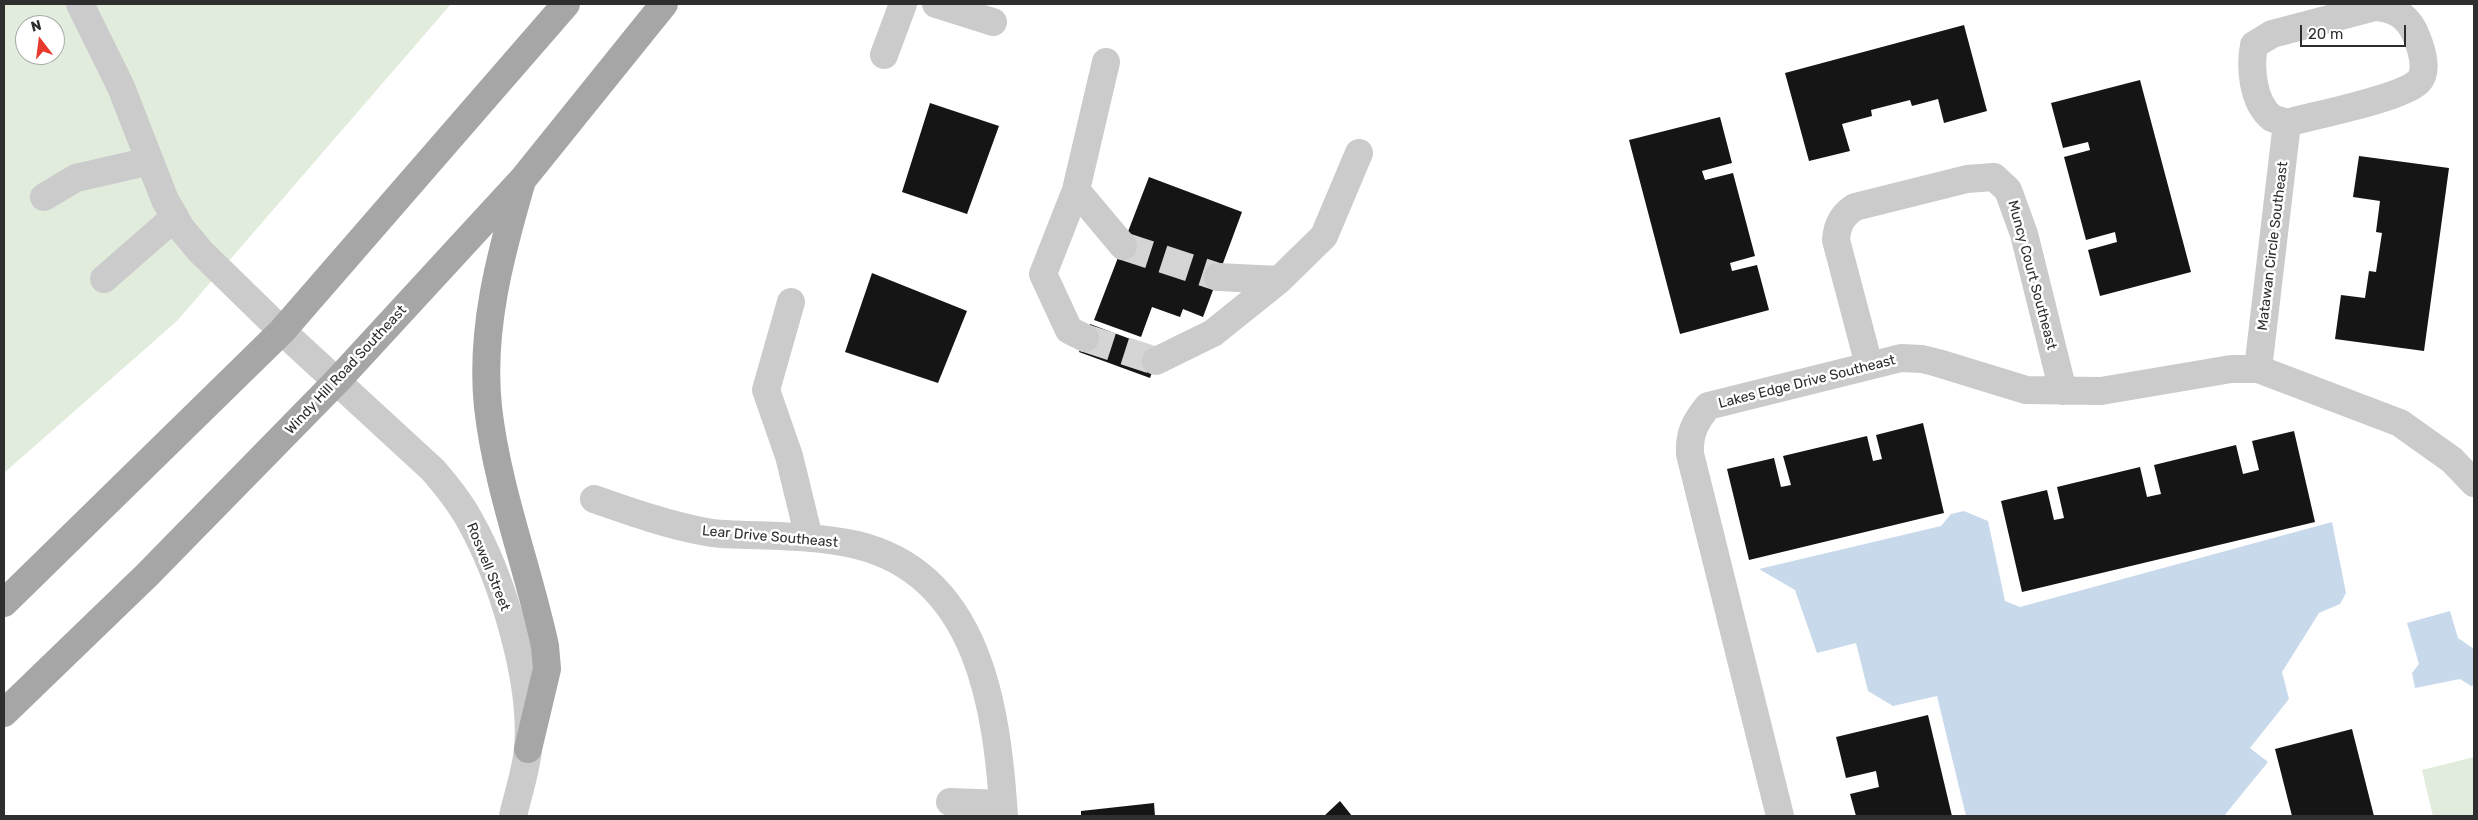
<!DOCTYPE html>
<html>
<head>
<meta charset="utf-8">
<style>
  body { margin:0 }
  #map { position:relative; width:2478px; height:820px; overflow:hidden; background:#fff; font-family:Rubik,sans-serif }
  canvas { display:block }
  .frame { position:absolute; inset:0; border:5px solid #2e2e2e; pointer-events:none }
  .north { position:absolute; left:15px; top:15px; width:50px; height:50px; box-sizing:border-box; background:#fff; border:1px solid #ababab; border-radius:50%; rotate:345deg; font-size:14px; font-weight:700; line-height:20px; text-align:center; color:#2e2e2e }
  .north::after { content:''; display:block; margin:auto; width:18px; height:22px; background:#e73a2e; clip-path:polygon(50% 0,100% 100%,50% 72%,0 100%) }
  .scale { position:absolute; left:2300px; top:25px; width:106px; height:22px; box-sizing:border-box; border:2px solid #2e2e2e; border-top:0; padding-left:6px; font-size:15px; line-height:18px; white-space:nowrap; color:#2e2e2e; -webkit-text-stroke:4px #fff; paint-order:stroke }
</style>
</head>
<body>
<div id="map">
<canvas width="2478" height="820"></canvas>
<div class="frame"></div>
<div class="north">N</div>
<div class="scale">20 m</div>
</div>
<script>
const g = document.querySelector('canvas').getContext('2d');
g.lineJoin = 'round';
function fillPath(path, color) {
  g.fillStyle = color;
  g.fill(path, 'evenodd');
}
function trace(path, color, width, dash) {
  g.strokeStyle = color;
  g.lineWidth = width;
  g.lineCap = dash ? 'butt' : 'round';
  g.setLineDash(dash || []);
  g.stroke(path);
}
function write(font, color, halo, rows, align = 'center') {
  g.font = font + ' Rubik,sans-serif';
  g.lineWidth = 5;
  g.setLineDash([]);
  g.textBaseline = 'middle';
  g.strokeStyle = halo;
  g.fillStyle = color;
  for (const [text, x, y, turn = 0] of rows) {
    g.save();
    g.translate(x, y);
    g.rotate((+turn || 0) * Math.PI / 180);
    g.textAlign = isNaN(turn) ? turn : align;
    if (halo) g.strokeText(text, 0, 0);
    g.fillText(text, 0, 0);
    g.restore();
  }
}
fillPath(new Path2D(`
  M 4,4 L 451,4 L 177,321 L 4,473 ZM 25,25 L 55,25 L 55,55 L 25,55 Z
  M 2474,757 L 2474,816 L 2433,816 L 2422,770 Z`), '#e2ecdc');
fillPath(new Path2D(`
  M 1964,511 L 1988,521 L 2005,601 L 2020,607 L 2332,522 L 2346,593 L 2340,604 L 2319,613 L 2282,672 L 2289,699 L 2250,748 L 2268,762 L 2224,816 L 1966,816 L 1937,696 L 1893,706 L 1868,691 L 1856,643 L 1817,653 L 1795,590 L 1759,569 L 1941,526 L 1951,514 Z
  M 2450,611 L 2458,638 L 2474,649 L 2474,685 L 2471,686 L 2460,679 L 2415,688 L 2412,673 L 2419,664 L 2407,623 Z`), '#c8d9ec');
fillPath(new Path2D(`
  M 1964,25 L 1987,111 L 1944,123 L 1938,99 L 1912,106 L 1910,100 L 1871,110 L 1872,116 L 1842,124 L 1850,151 L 1809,161 L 1785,73 Z
  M 2140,80 L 2191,272 L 2100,296 L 2088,250 L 2117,242 L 2115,232 L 2086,240 L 2064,157 L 2090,150 L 2088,142 L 2063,148 L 2051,103 Z
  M 930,103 L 999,126 L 967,214 L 902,192 Z
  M 1720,117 L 1732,163 L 1702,171 L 1705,180 L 1733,173 L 1755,256 L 1730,263 L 1732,271 L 1757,265 L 1769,310 L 1680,334 L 1629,140 Z
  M 2359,156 L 2449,168 L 2424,351 L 2335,339 L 2341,295 L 2365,298 L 2369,271 L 2376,272 L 2382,233 L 2376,232 L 2380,201 L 2353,197 Z
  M 1149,177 L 1242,212 L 1203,317 L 1183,309 L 1180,317 L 1152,307 L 1141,337 L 1094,320 Z
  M 872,273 L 967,311 L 938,383 L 845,352 Z
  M 1090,324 L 1160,350 L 1150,378 L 1079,352 Z
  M 1923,423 L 1944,513 L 1749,560 L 1727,469 L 1774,458 L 1781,487 L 1791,485 L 1783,456 L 1867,436 L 1873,461 L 1882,459 L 1876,435 Z
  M 2294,431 L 2315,522 L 2022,592 L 2001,501 L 2047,490 L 2054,520 L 2064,518 L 2057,487 L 2140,467 L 2147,497 L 2161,494 L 2154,465 L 2236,445 L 2243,474 L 2259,470 L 2252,441 Z
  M 1928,715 L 1952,816 L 1856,816 L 1850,794 L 1879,787 L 1876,771 L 1846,778 L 1836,737 Z
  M 2352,729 L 2374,816 L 2292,816 L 2275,749 Z
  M 1340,801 L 1352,816 L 1324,816 Z
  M 1154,803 L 1155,816 L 1081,816 L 1081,811 Z`), '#151515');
trace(new Path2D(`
  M 1123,246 L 1218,277
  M 1085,338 L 1156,361`), '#d5d5d5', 28, [28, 14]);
trace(new Path2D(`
  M 80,4 L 121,87 L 165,200 L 181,228 L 200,251 L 282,331 L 433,470 C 446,485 459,501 469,519 C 502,577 534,682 528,749 C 526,771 518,794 513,816
  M 936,4 L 993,22
  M 2375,7 C 2393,8 2406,15 2414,31 C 2420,44 2430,71 2418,82 C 2400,99 2315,115 2287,123 C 2283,121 2276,120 2272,118 C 2252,102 2250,67 2254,45 L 2272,34 Z
  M 884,55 L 903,4
  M 1106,62 L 1076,190 L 1123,246
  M 1076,190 L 1043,274 L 1069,330 L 1085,338
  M 44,197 L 76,178 L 150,161
  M 1218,277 L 1279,280 L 1324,236 L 1359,153
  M 104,279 L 175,217
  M 791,302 L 766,390 L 789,456 L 809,538
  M 1156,361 L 1213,333 L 1279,280
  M 1869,365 L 1836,240 C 1837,225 1842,215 1855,207 L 1967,179 L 1994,177 L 2008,190 L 2024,234 L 2063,391
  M 2258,369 L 2287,123
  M 594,499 C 631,512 668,525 706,532 C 720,535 734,534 748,535 C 784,536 822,537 857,545 C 980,575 997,710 1004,816
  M 950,802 L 1003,804
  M 1780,816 L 1690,454 C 1689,433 1695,422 1708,406 L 1901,358 L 1922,359 L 1938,363 L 2026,390 L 2101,391 L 2231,369 L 2258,369 L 2400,423 L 2452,460 L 2474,483`), '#cbcbcb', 28);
trace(new Path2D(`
  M 521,184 C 500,256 480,331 488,407 C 497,488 528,567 545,646 L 547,669 L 528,749
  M 4,603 L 282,331 L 566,4
  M 4,713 L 147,575 L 336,382 L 523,179 L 664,4`), '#a6a6a6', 28);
write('14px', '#2e2e2e', '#fff', [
  ["Matawan Circle Southeast",2273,246,-83],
  ["Muncy Court Southeast",2032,275,75],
  ["Windy Hill Road Southeast",346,370,-47],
  ["Lakes Edge Drive Southeast",1807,382,-14],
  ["Lear Drive Southeast",770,537,5],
  ["Roswell Street",488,567,68]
]);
</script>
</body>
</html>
